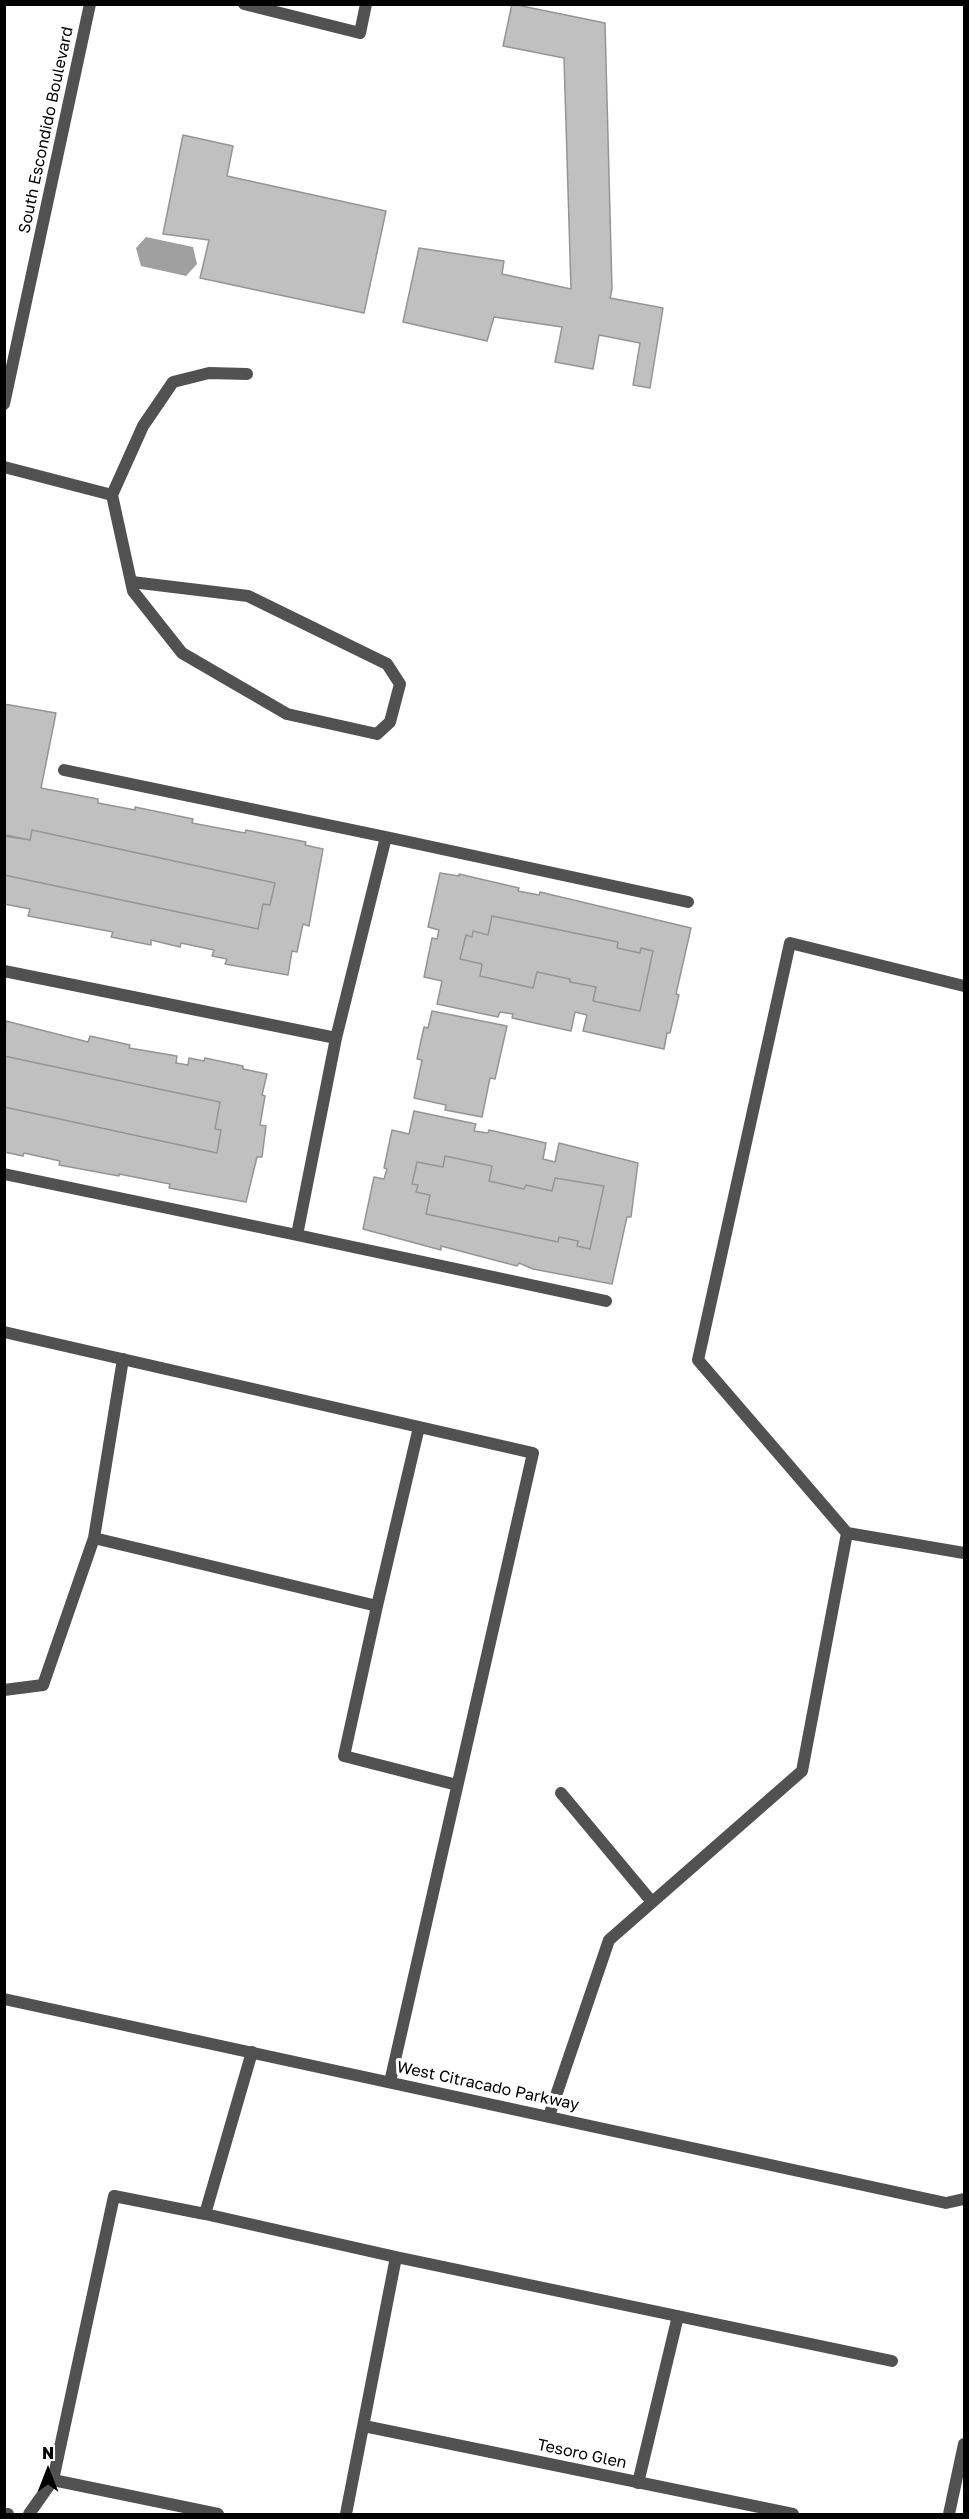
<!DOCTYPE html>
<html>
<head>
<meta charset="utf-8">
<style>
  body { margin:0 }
  #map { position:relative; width:969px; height:2519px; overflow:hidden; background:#fff; font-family:"Golos Text",sans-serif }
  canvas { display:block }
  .frame { position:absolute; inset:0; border:6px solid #000; pointer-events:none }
  .north { position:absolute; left:18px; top:2441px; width:60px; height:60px; -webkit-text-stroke:4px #fff; paint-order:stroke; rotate:0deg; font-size:16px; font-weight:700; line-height:24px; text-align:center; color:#000 }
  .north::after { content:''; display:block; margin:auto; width:21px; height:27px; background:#000; clip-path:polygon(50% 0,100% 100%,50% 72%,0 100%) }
</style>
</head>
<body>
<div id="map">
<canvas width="969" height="2519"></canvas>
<div class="frame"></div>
<div class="north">N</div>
</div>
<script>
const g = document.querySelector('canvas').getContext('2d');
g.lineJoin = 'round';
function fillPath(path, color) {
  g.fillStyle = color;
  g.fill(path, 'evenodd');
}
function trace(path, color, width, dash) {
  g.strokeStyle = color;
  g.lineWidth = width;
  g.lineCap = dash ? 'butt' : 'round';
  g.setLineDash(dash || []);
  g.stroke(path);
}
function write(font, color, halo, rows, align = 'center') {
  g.font = font + ' "Golos Text",sans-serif';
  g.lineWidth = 6;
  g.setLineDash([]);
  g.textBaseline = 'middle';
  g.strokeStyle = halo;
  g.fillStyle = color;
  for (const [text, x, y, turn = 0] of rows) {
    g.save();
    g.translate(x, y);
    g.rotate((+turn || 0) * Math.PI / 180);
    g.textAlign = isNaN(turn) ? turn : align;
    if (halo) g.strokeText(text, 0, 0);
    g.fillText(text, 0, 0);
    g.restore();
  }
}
fillPath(new Path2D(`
  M 146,237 L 193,247 L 197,264 L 186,276 L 141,266 L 136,248 Z`), '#9f9f9f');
const building = new Path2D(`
  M 512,4 L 605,23 L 612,289 L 610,298 L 663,308 L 650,388 L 633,385 L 640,343 L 599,335 L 593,369 L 555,362 L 562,327 L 494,317 L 487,341 L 403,322 L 419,248 L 504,261 L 502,274 L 571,289 L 564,58 L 503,46 Z
  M 183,135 L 233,146 L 227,176 L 386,211 L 364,313 L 200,278 L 209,240 L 163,234 Z
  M 4,704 L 56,713 L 41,788 L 98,799 L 98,803 L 135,810 L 135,807 L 193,819 L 192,823 L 245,833 L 246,830 L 306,842 L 305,845 L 323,849 L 309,926 L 303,924 L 297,952 L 292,951 L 288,975 L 225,964 L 227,959 L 212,956 L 214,950 L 181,943 L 180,947 L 151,940 L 151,945 L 111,937 L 113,932 L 28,916 L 30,909 L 4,904 L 4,875 L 258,929 L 263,904 L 270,905 L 275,883 L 32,830 L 30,840 L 4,836 Z
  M 32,830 L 275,883 L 270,905 L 263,904 L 258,929 L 4,875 L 5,835 L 30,840 Z
  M 440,873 L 459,876 L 459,874 L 519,888 L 518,891 L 539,895 L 540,892 L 691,928 L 676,994 L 679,995 L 670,1033 L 667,1033 L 664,1049 L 583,1031 L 587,1015 L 575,1012 L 571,1031 L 512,1018 L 513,1014 L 500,1012 L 498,1017 L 437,1004 L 442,981 L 424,977 L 432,938 L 437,939 L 439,930 L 428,927 ZM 492,916 L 618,942 L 617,948 L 640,953 L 641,948 L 653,951 L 640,1011 L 593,1001 L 596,987 L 570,982 L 570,979 L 537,972 L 533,988 L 480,976 L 482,964 L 460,959 L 466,935 L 472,937 L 473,931 L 488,935 Z
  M 492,916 L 618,942 L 617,948 L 640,953 L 641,948 L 653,951 L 640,1011 L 593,1001 L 596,987 L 570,982 L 570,979 L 537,972 L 533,988 L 480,976 L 482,964 L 460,959 L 466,935 L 472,937 L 473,931 L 488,935 Z
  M 432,1011 L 507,1026 L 495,1079 L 490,1078 L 482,1117 L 445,1110 L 446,1105 L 414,1098 L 422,1060 L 417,1059 L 424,1027 L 428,1028 Z
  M 6,1021 L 88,1042 L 90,1036 L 130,1045 L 129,1048 L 177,1056 L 176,1063 L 188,1065 L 189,1058 L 204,1061 L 205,1058 L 243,1066 L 243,1069 L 267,1074 L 262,1095 L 265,1096 L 260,1125 L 266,1126 L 262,1157 L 257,1157 L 246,1202 L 169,1188 L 170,1184 L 119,1174 L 119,1176 L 59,1165 L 60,1161 L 24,1153 L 23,1156 L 4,1152 L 4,1107 L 217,1153 L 221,1130 L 215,1129 L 220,1102 L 4,1056 Z
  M 4,1056 L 220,1102 L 215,1129 L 221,1130 L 217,1153 L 4,1107 Z
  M 414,1111 L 476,1124 L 474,1131 L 488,1133 L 489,1130 L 546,1143 L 543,1159 L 555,1162 L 559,1143 L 638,1163 L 631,1217 L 627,1217 L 612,1284 L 533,1269 L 519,1263 L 517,1266 L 441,1246 L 441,1250 L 363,1229 L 374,1177 L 384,1179 L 387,1169 L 384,1168 L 392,1130 L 409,1134 ZM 445,1156 L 492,1166 L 489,1181 L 524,1189 L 526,1185 L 552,1191 L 555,1178 L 604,1186 L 590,1249 L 577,1246 L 578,1241 L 559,1237 L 558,1242 L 426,1214 L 430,1195 L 416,1192 L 418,1185 L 412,1184 L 417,1162 L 443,1167 Z
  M 445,1156 L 492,1166 L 489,1181 L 524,1189 L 526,1185 L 552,1191 L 555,1178 L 604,1186 L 590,1249 L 577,1246 L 578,1241 L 559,1237 L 558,1242 L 426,1214 L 430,1195 L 416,1192 L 418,1185 L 412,1184 L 417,1162 L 443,1167 Z`);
fillPath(building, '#c0c0c0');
trace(building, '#959595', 1.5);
trace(new Path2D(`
  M 244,4 L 360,33 L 366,4
  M 4,467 L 112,495 L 133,591 L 182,653 L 287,714 L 377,734 L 390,722 L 400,684 L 387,664 L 248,596 L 132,582
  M 112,495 L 143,426 L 173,382 L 209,373 L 247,374
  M 386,837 L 688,902
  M 4,971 L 336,1038 L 386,837 L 64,770
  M 336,1038 L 297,1235 L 606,1301
  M 4,1174 L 297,1235
  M 4,1332 L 533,1453 L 390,2082
  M 847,1533 L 964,1553
  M 94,1538 L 123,1359
  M 377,1606 L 419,1427
  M 4,1690 L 43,1685 L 94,1538 L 377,1606 L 344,1756 L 457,1785
  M 561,1793 L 652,1902
  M 252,2052 L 205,2214 L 396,2257 L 346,2514
  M 549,2116 L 609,1940 L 802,1771 L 847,1533 L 698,1360 L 790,943 L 964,986
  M 396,2257 L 892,2361
  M 53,2480 L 218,2514
  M 638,2483 L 678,2316
  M 4,2514 L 8,2514
  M 29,2514 L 53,2480 L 114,2196 L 205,2214`), '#515151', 12);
trace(new Path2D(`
  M 4,1999 L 946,2203 L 964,2199
  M 364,2426 L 793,2514
  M 949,2514 L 964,2444`), '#515151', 12);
trace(new Path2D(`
  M 4,404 L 90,4`), '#515151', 12);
write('16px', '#000', '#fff', [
  ["South Escondido Boulevard",46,130,-78],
  ["West Citracado Parkway",488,2086,12],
  ["Tesoro Glen",582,2454,12]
]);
</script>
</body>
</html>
